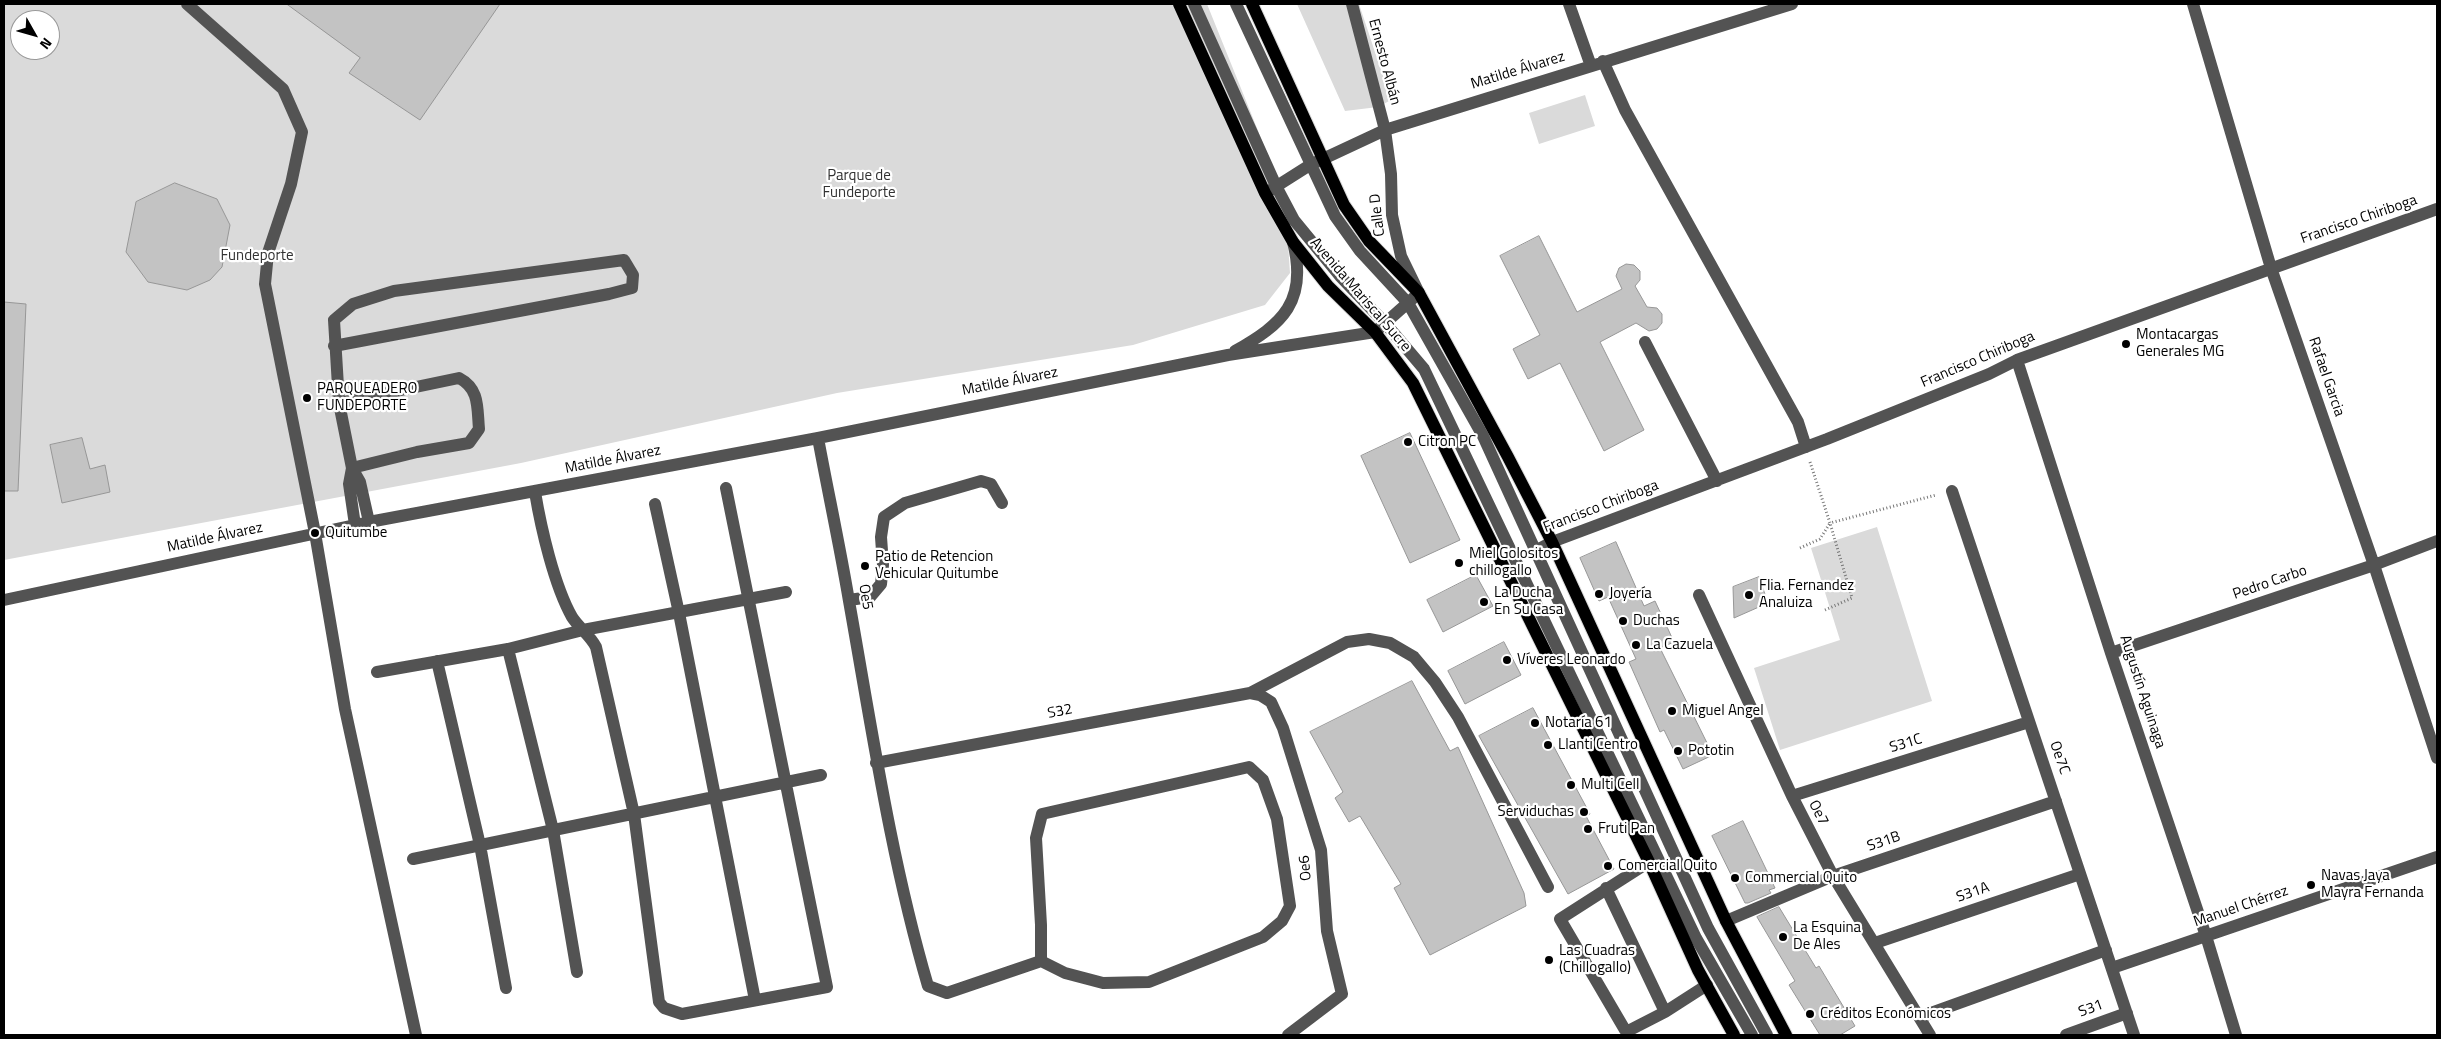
<!DOCTYPE html>
<html>
<head>
<meta charset="utf-8">
<style>
  body { margin:0 }
  #map { position:relative; width:2441px; height:1039px; overflow:hidden; background:#fff; font-family:"Titillium Web",sans-serif }
  canvas { display:block }
  .frame { position:absolute; inset:0; border:5px solid #000; pointer-events:none }
  .north { position:absolute; left:10px; top:10px; width:50px; height:50px; box-sizing:border-box; background:#fff; border:1px solid #999; border-radius:50%; rotate:128deg; font-size:14px; font-weight:700; line-height:20px; text-align:center; color:#000 }
  .north::after { content:''; display:block; margin:auto; width:18px; height:22px; background:#000; clip-path:polygon(50% 0,100% 100%,50% 72%,0 100%) }
</style>
</head>
<body>
<div id="map">
<canvas width="2441" height="1039"></canvas>
<div class="frame"></div>
<div class="north">N</div>
</div>
<script>
const g = document.querySelector('canvas').getContext('2d');
g.lineJoin = 'round';
function fillPath(path, color) {
  g.fillStyle = color;
  g.fill(path, 'evenodd');
}
function trace(path, color, width, dash) {
  g.strokeStyle = color;
  g.lineWidth = width;
  g.lineCap = dash ? 'butt' : 'round';
  g.setLineDash(dash || []);
  g.stroke(path);
}
function write(font, color, halo, rows, align = 'center') {
  g.font = font + ' "Titillium Web",sans-serif';
  g.lineWidth = 4.5;
  g.setLineDash([]);
  g.textBaseline = 'middle';
  g.strokeStyle = halo;
  g.fillStyle = color;
  for (const [text, x, y, turn = 0] of rows) {
    g.save();
    g.translate(x, y);
    g.rotate((+turn || 0) * Math.PI / 180);
    g.textAlign = isNaN(turn) ? turn : align;
    if (halo) g.strokeText(text, 0, 0);
    g.fillText(text, 0, 0);
    g.restore();
  }
}
fillPath(new Path2D(`
  M 4,4 L 1207,4 L 1263,143 L 1287,229 L 1290,273 L 1265,305 L 1133,345 L 837,393 L 521,463 L 4,560 ZM 20,20 L 50,20 L 50,50 L 20,50 Z
  M 1297,4 L 1359,4 L 1391,100 L 1378,107 L 1345,111 Z
  M 1585,95 L 1595,126 L 1539,144 L 1529,113 Z
  M 1877,527 L 1932,701 L 1780,750 L 1754,668 L 1840,640 L 1811,548 Z`), '#dadada');
const building = new Path2D(`
  M 287,4 L 500,4 L 420,120 L 349,73 L 360,58 Z
  M 175,183 L 217,199 L 230,225 L 222,267 L 210,280 L 187,290 L 148,282 L 126,252 L 136,202 Z
  M 1539,236 L 1577,312 L 1622,289 L 1616,276 L 1619,268 L 1626,264 L 1634,265 L 1640,271 L 1640,280 L 1635,286 L 1647,307 L 1657,308 L 1662,314 L 1662,323 L 1657,329 L 1649,331 L 1636,323 L 1600,342 L 1644,430 L 1604,451 L 1560,363 L 1528,379 L 1513,349 L 1540,335 L 1500,256 Z
  M 4,302 L 26,304 L 18,491 L 4,491 Z
  M 1410,433 L 1460,540 L 1410,563 L 1361,456 Z
  M 82,438 L 90,469 L 105,465 L 110,492 L 62,503 L 50,445 Z
  M 1616,542 L 1644,606 L 1655,601 L 1674,642 L 1660,648 L 1713,755 L 1683,769 L 1664,730 L 1660,732 L 1629,662 L 1636,659 L 1608,597 L 1599,601 L 1580,558 Z
  M 1476,575 L 1493,606 L 1443,632 L 1427,600 Z
  M 1759,577 L 1768,603 L 1734,618 L 1733,587 Z
  M 1504,642 L 1521,675 L 1465,704 L 1448,671 Z
  M 1412,681 L 1450,751 L 1458,747 L 1524,893 L 1526,906 L 1430,955 L 1394,888 L 1401,884 L 1360,816 L 1349,822 L 1335,798 L 1343,792 L 1310,732 Z
  M 1533,708 L 1590,814 L 1586,816 L 1614,869 L 1568,894 L 1479,736 Z
  M 1743,821 L 1775,888 L 1769,890 L 1771,893 L 1748,903 L 1745,903 L 1712,836 Z
  M 1779,907 L 1816,968 L 1819,966 L 1855,1026 L 1840,1035 L 1820,1035 L 1789,985 L 1795,981 L 1757,917 Z`);
fillPath(building, '#c3c3c3');
trace(building, '#979797', 1);
const major = new Path2D(`
  M 1179,4 L 1265,193 L 1293,242 L 1328,286 L 1375,332 L 1413,383 L 1649,862 L 1698,970 L 1734,1035
  M 1252,4 L 1344,205 L 1369,241 L 1419,293 L 1508,457 L 1552,542 L 1726,921 L 1786,1035`);
trace(major, '#dbdbdb', 14);
trace(new Path2D(`
  M 1810,462 L 1830,523 L 1936,495
  M 1800,548 L 1820,539 L 1830,523
  M 1825,610 L 1852,598 L 1830,523`), '#757575', 3, [1, 2.5]);
trace(new Path2D(`
  M 187,4 L 283,89 L 302,132 L 291,184 L 268,253 L 265,284 L 315,533 L 345,709 L 416,1035
  M 1194,4 L 1276,186 L 1294,220 L 1340,276 L 1385,323 L 1424,369 L 1696,938 L 1752,1035
  M 1236,4 L 1335,216 L 1360,251 L 1408,303 L 1483,436 L 1708,928 L 1767,1035
  M 1569,4 L 1591,66
  M 2193,4 L 2271,268 L 2374,565 L 2437,758
  M 1603,61 L 1625,110 L 1798,422 L 1806,447
  M 1269,191 L 1310,165 L 1385,130 L 1792,4
  M 1645,342 L 1717,481
  M 334,346 L 609,294 L 632,288 L 633,275 L 624,260 L 394,291 L 353,304 L 334,320 L 339,403 L 352,468 L 360,482 L 369,522
  M 1235,351 C 1283,324 1308,301 1293,242
  M 2017,360 L 2111,653 L 2206,936 L 2236,1035
  M 339,403 L 459,378 C 480,389 477,408 479,429 L 469,443 L 417,452 L 352,468
  M 818,438 C 828,492 840,547 849,601 C 872,730 891,860 928,986 L 947,993 L 1041,961 L 1065,973 L 1103,983 L 1149,982 L 1263,937 L 1282,921 L 1290,906 L 1277,819 L 1263,780 L 1249,767 L 1042,814 L 1036,838 L 1041,925 L 1041,961
  M 352,468 L 349,484 L 355,525
  M 1952,491 L 2134,1035
  M 535,492 C 541,528 554,585 572,617 C 579,628 590,635 596,647 L 634,814 L 659,1002 L 664,1008 L 682,1014 L 827,987 L 726,488
  M 655,504 L 679,613 L 755,1000
  M 1535,551 L 1552,542 L 1827,439 L 1989,374 L 2017,360 L 2437,209
  M 1699,595 L 1792,796 L 1833,876 L 1930,1035
  M 4,600 L 369,522 L 818,438 L 1228,355 L 1375,332 L 1419,293 L 1401,256 L 1392,215 L 1391,174 L 1385,130 L 1352,4
  M 849,600 L 870,597 L 881,584 L 883,565 L 881,537 L 884,517 L 905,503 L 981,481 L 991,484 L 1002,503
  M 508,649 L 553,830 L 577,972
  M 2111,653 L 2374,565 L 2437,541
  M 437,661 L 480,845 L 506,988
  M 377,672 L 508,649 L 583,630 L 786,592
  M 1250,693 L 1260,695 L 1271,702 L 1283,728 L 1321,850 L 1327,931 L 1342,994 L 1288,1035
  M 876,763 L 1250,693 L 1347,642 L 1369,639 L 1390,643 L 1414,657 L 1435,682 L 1458,717 L 1548,887
  M 1792,796 L 2029,722
  M 413,859 L 821,775
  M 1606,888 L 1665,1012 L 1628,1031 L 1625,1030 L 1560,919 L 1649,862
  M 1726,921 L 1833,876 L 2056,801
  M 1875,943 L 2080,874
  M 2112,968 L 2437,857
  M 1665,1012 L 1707,985
  M 1920,1017 L 2106,950
  M 2066,1035 L 2127,1013`), '#535353', 12);
trace(major, '#000', 12);
for (const [x, y, r, color] of [
  [2126,344,5,"#000"],
  [307,398,5,"#000"],
  [1408,442,5,"#000"],
  [315,533,5,"#000"],
  [1459,563,5,"#000"],
  [865,566,5,"#000"],
  [1599,594,5,"#000"],
  [1749,595,5,"#000"],
  [1484,602,5,"#000"],
  [1623,621,5,"#000"],
  [1636,645,5,"#000"],
  [1507,660,5,"#000"],
  [1672,711,5,"#000"],
  [1535,723,5,"#000"],
  [1548,745,5,"#000"],
  [1678,751,5,"#000"],
  [1571,785,5,"#000"],
  [1584,812,5,"#000"],
  [1588,829,5,"#000"],
  [1608,866,5,"#000"],
  [1735,878,5,"#000"],
  [2311,885,5,"#000"],
  [1783,937,5,"#000"],
  [1549,960,5,"#000"],
  [1810,1014,5,"#000"]
]) {
  const dot = new Path2D();
  dot.arc(x, y, r, 0, 2 * Math.PI);
  g.fillStyle = color;
  g.fill(dot);
  trace(dot, '#fff', 2);
}
write('15px', '#000', '#fff', [
  ["Ernesto Albán",1384,62,75],
  ["Matilde Álvarez",1518,71,-17],
  ["Calle D",1378,215,-97],
  ["Francisco Chiriboga",2359,220,-19],
  ["Avenida Mariscal Sucre",1360,295,49],
  ["Francisco Chiriboga",1978,360,-23],
  ["Rafael Garcia",2326,377,71],
  ["Matilde Álvarez",1010,382,-11],
  ["Matilde Álvarez",613,460,-11],
  ["Francisco Chiriboga",1601,507,-21],
  ["Matilde Álvarez",215,538,-12],
  ["Pedro Carbo",2270,583,-19],
  ["Oe5",865,597,80],
  ["Augustín Aguinaga",2142,692,72],
  ["S32",1060,712,-11],
  ["S31C",1906,744,-17],
  ["Oe7C",2059,758,71],
  ["Oe7",1818,813,63],
  ["S31B",1884,842,-19],
  ["Oe6",1306,868,-95],
  ["S31A",1973,893,-19],
  ["Manuel Chérrez",2241,907,-19],
  ["S31",2091,1009,-20]
]);
write('15px', '#313131', '#fff', [
  ["Parque de",859,176],
  ["Fundeporte",859,193],
  ["Fundeporte",257,256]
]);
write('15px', '#000', '#fff', [
  ["Montacargas",2136,335],
  ["Generales MG",2136,352],
  ["PARQUEADERO",317,389],
  ["FUNDEPORTE",317,406],
  ["Citron PC",1418,442],
  ["Quitumbe",325,533],
  ["Miel Golositos",1469,554],
  ["chillogallo",1469,571],
  ["Patio de Retencion",875,557],
  ["Vehicular Quitumbe",875,574],
  ["Flia. Fernandez",1759,586],
  ["Analuiza",1759,603],
  ["La Ducha",1494,593],
  ["En Su Casa",1494,610],
  ["Joyería",1609,594],
  ["Duchas",1633,621],
  ["La Cazuela",1646,645],
  ["Víveres Leonardo",1517,660],
  ["Miguel Angel",1682,711],
  ["Notaría 61",1545,723],
  ["Llanti Centro",1558,745],
  ["Pototin",1688,751],
  ["Multi Cell",1581,785],
  ["Serviduchas",1574,812,"right"],
  ["Fruti Pan",1598,829],
  ["Comercial Quito",1618,866],
  ["Navas Jaya",2321,876],
  ["Mayra Fernanda",2321,893],
  ["Commercial Quito",1745,878],
  ["La Esquina",1793,928],
  ["De Ales",1793,945],
  ["Las Cuadras",1559,951],
  ["(Chillogallo)",1559,968],
  ["Créditos Económicos",1820,1014]
], 'left');
</script>
</body>
</html>
